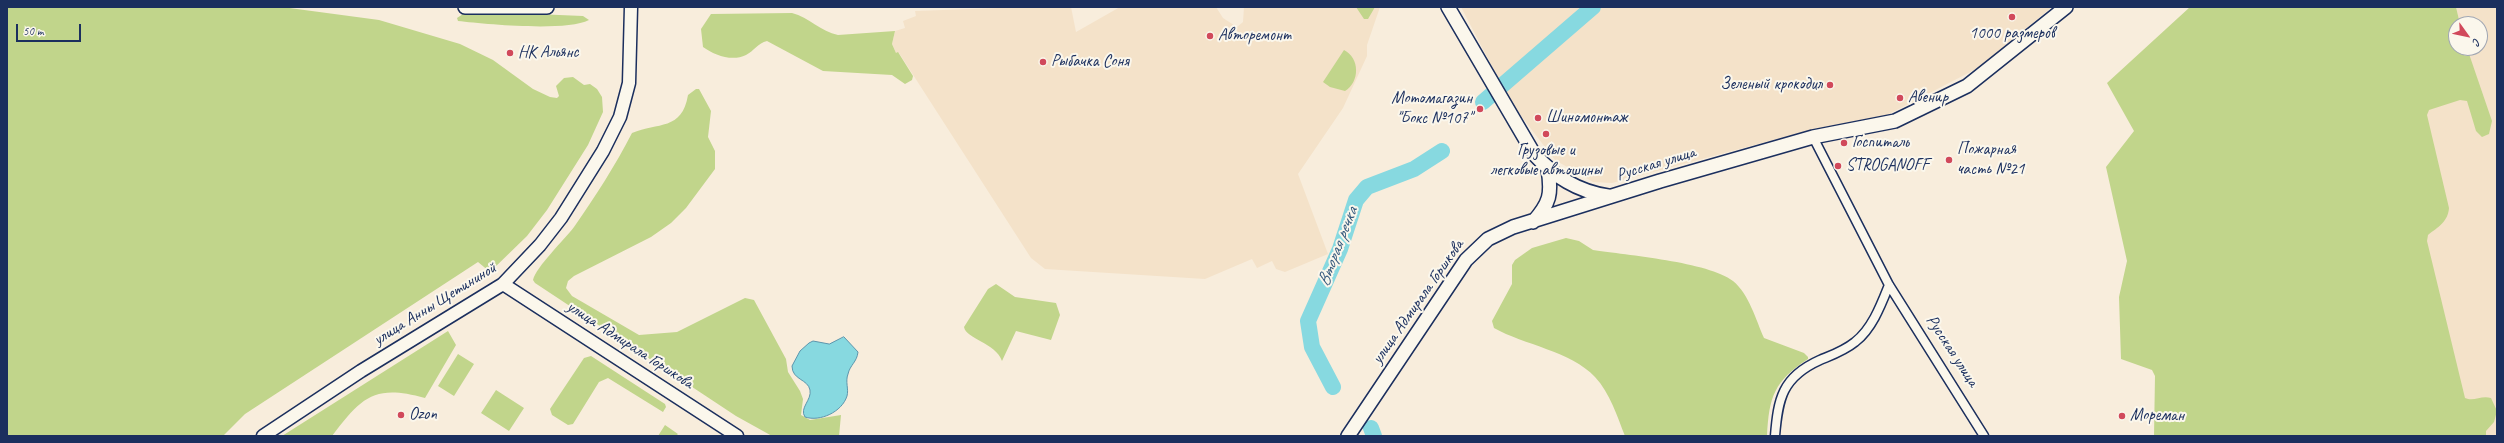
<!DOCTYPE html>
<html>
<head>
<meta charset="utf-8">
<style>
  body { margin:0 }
  #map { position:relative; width:2504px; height:443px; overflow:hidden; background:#f8eddc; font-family:Caveat,sans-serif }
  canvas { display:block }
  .frame { position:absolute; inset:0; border:8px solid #1b2f5e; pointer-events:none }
  .north { position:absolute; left:2448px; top:16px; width:40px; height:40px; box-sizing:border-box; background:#fbf7ec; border:1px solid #a1a7b3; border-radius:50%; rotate:123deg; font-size:11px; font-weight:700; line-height:16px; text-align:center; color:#1b2f5e }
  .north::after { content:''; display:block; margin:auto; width:14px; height:18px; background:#d1495b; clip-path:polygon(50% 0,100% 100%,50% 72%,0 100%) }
  .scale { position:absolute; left:16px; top:24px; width:65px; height:18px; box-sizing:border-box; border:2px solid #1b2f5e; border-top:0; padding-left:5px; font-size:12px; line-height:14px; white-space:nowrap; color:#1b2f5e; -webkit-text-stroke:3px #fbf7ec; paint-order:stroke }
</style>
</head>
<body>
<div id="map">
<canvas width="2504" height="443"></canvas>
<div class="frame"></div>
<div class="north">С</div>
<div class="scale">50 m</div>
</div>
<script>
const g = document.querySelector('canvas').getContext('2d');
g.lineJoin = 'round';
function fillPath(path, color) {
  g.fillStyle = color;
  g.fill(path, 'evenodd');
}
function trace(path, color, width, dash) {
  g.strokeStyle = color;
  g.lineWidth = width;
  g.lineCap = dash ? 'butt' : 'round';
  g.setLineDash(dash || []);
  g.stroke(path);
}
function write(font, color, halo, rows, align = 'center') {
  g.font = font + ' Caveat,sans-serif';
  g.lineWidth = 4;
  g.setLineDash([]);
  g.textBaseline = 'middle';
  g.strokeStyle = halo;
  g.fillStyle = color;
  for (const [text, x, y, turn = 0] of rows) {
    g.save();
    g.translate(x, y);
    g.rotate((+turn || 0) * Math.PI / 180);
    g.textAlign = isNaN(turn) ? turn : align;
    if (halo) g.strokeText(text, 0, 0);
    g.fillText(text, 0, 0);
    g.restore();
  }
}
fillPath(new Path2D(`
  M 1026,7 L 1071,7 L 1076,32 L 1120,7 L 1216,7 L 1223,18 L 1237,27 L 1243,22 L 1244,7 L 1380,7 L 1367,45 L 1367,56 L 1343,108 L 1298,174 L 1328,254 L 1285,272 L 1276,269 L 1272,261 L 1257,268 L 1252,259 L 1205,279 L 1045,269 L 1031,258 L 899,53 L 896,53 L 892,44 L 895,31 L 905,28 L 903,21 L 916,16 L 915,11 Z
  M 1461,7 L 2052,7 L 1978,68 L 1887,115 L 1818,128 L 1612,183 L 1593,182 L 1555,160 L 1511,103 Z
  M 2456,7 L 2497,7 L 2497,436 L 2462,436 L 2417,239 L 2411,91 L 2473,72 L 2467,48 L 2480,48 L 2480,24 L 2460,24 Z`), '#f4e2c9');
fillPath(new Path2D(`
  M 7,7 L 282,7 L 379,20 L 460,44 L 493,60 L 533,89 L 550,97 L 557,98 L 559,96 L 556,86 L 564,78 L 573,77 L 584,85 L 590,84 L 597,89 L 602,97 L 603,112 L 588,145 L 547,210 L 527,236 L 490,272 L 478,262 L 245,414 L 223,436 L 7,436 Z
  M 1356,7 L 1375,7 L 1368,19 L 1364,19 Z
  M 2190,7 L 2456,7 L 2460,24 L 2456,24 L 2456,48 L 2467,48 L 2492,121 L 2489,134 L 2482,137 L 2476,131 L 2467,101 L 2460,100 L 2429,110 L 2427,115 L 2449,208 C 2448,222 2438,227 2428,235 L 2427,241 L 2465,398 C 2474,402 2481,395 2491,398 L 2497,411 L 2494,422 L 2486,431 L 2486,436 L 2154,436 L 2155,376 L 2152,370 L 2121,359 L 2119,297 L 2127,261 L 2106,167 L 2134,131 L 2107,83 Z
  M 511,13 L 583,16 L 589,20 C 565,32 485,24 458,21 L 457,18 L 463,14 Z
  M 792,13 C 809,17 821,32 838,35 L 895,31 L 892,44 L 896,53 L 898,52 L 913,76 L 912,80 L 905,84 L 892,75 L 823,71 L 767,41 C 758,43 754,51 746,55 C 732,62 714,55 703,47 L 701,29 L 711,14 Z
  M 1344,50 C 1360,58 1360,82 1345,91 L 1330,87 L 1323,82 Z
  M 696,89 L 699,89 L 711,111 L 708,137 L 715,151 L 715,169 L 686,208 L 671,223 L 651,237 L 574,276 L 568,281 L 566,288 L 572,296 L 639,335 L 677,332 L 745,298 L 754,300 L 786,359 L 788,372 L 800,391 L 803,399 L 801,415 L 810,420 L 841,415 L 839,436 L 772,436 L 736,416 L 535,283 L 533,280 C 536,267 565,239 574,227 C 595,197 615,166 632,133 C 658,122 682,131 688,95 Z
  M 1566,238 L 1579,241 L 1593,250 C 1626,255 1709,262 1733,281 C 1749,294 1756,320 1764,338 L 1804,353 L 1808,357 L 1808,359 C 1774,381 1769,397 1767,436 L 1625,436 C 1617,416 1610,393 1595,377 C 1571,351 1524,345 1494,328 L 1492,321 L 1512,284 L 1512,265 L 1515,260 L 1532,248 Z
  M 996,284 L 1015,297 L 1056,303 L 1060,315 L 1051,340 L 1016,331 L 1002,361 C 996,343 966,339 964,327 L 988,289 Z
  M 448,331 L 456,345 L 425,398 C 374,384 362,397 332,436 L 282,436 Z
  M 458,354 L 474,364 L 454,396 L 438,386 Z
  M 591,356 L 665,404 L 666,407 L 663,412 L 608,378 L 599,382 L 573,424 L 568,425 L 552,415 L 550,409 L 584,358 Z
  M 496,390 L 524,408 L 509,431 L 481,413 Z
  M 665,425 L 678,434 L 676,436 L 658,436 Z`), '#c1d58b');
const water = new Path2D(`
  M 844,337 L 858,352 C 857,362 850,365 848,374 C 845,382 849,389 847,396 C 842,412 820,422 805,417 C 799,408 812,400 810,390 C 808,379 792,380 792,366 L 800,351 L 809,343 L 813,341 L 829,344 Z`);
fillPath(water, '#87d9e0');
trace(water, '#5c95ac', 1);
trace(new Path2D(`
  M 1483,102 L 1593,7
  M 1333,387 L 1312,347 L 1308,321 L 1340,249 L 1356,200 L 1367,187 L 1414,169 L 1442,151
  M 1371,428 L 1374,436`), '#87d9e0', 16);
const minor = new Path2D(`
  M 1813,137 L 1889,285 L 1984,436
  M 1775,436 C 1778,399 1782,377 1820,360 C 1832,355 1844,351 1855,342 C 1872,329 1881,305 1889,285`);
const secondary = new Path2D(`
  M 503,284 L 737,436
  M 263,436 L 361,371 L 503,284 L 540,245 L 561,218 L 603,151 L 620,117 L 629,83 L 631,7`);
const primary = new Path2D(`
  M 465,7 L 547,7
  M 1448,7 L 1534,154 C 1555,177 1577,191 1608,196
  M 1533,222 C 1550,203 1552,194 1548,169
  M 1348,436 L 1466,260 L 1488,239 L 1513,227 L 1660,181 L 1813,137 L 1895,121 L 1967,86 L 2066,7`);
trace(minor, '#1b2f5e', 11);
trace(secondary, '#1b2f5e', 15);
trace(primary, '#1b2f5e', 16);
trace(minor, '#fbf7ec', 8);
trace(secondary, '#fbf7ec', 12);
trace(primary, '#fbf7ec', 13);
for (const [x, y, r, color] of [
  [2012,17,4,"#d1495b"],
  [1210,36,4,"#d1495b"],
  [510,53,4,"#d1495b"],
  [1043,62,4,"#d1495b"],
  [1830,85,4,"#d1495b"],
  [1900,98,4,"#d1495b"],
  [1480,109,4,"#d1495b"],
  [1538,118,4,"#d1495b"],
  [1546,134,4,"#d1495b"],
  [1844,143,4,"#d1495b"],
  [1949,160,4,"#d1495b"],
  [1838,166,4,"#d1495b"],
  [401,415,4,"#d1495b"],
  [2122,416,4,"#d1495b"]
]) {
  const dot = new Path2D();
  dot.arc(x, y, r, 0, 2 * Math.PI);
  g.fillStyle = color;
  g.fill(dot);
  trace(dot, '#fbf7ec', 1.5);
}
write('17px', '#1b2f5e', '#fbf7ec', [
  ["1000 размеров",2012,34,"center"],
  ["Авторемонт",1218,36],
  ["НК Альянс",518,53],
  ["Рыбачка Соня",1051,62],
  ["Зеленый крокодил",1822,85,"right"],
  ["Авенир",1908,98],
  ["Мотомагазин",1472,99,"right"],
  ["\"Бокс №107\"",1472,119,"right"],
  ["Шиномонтаж",1546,118],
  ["Госпиталь",1852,143],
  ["Пожарная",1957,150],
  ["часть №21",1957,170],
  ["Грузовые и",1546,151,"center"],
  ["легковые автошины",1546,171,"center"],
  ["STROGANOFF",1846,166],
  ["Ozon",409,415],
  ["Мореман",2130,416]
], 'left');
write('17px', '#1b2f5e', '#fbf7ec', [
  ["Русская улица",1656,164,-17],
  ["улица Адмирала Горшкова",1418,302,-55],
  ["улица Анны Щетининой",435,304,-32],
  ["улица Адмирала Горшкова",630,345,33],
  ["Русская улица",1952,351,57]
]);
write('italic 18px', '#365a7e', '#fbf7ec', [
  ["Вторая речка",1338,247,-69]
]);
</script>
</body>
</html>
